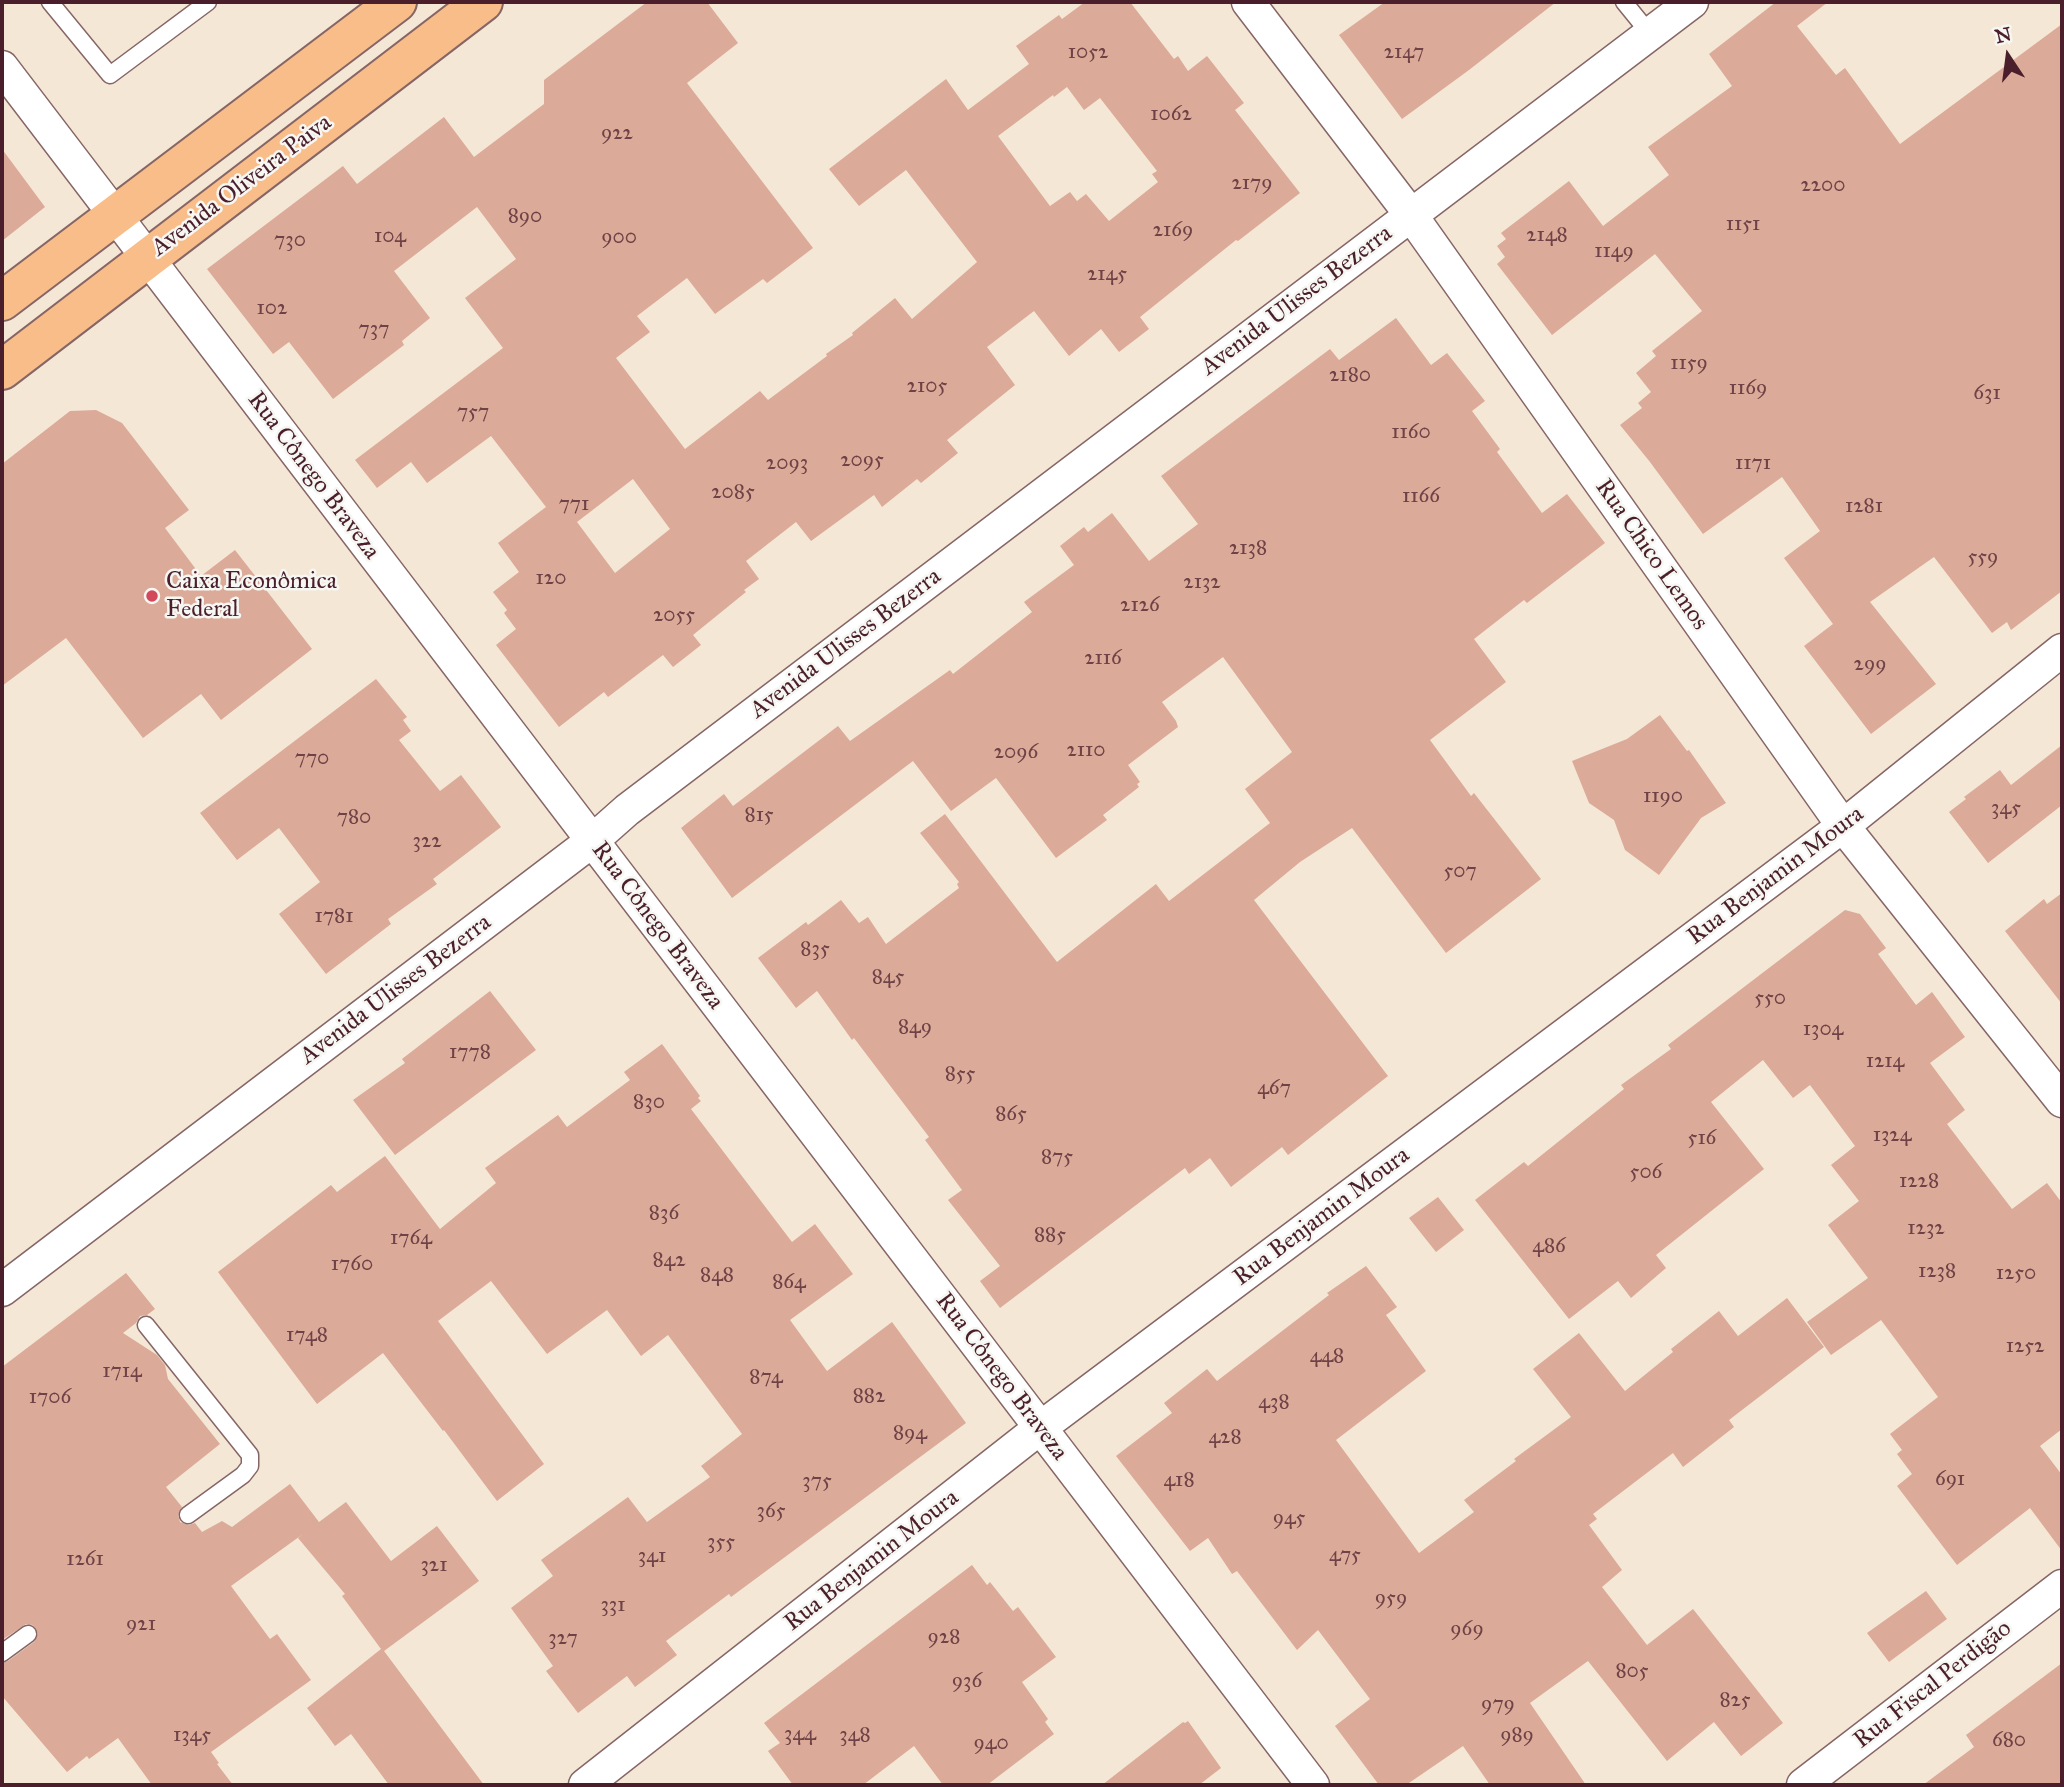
<!DOCTYPE html>
<html>
<head>
<meta charset="utf-8">
<style>
  body { margin:0 }
  #map { position:relative; width:2064px; height:1787px; overflow:hidden; background:#f4e7d5; font-family:"IM FELL Great Primer",serif }
  canvas { display:block }
  .frame { position:absolute; inset:0; border:4px solid #4a1f2b; pointer-events:none }
  .north { position:absolute; left:1973px; top:21px; width:70px; height:70px; -webkit-text-stroke:5px #f6f6f2; paint-order:stroke; rotate:347deg; font-size:19px; font-weight:700; line-height:28px; text-align:center; color:#4a1f2b }
  .north::after { content:''; display:block; margin:auto; width:24px; height:32px; background:#4a1f2b; clip-path:polygon(50% 0,100% 100%,50% 72%,0 100%) }
</style>
</head>
<body>
<div id="map">
<canvas width="2064" height="1787"></canvas>
<div class="frame"></div>
<div class="north">N</div>
</div>
<script>
const g = document.querySelector('canvas').getContext('2d');
g.lineJoin = 'round';
function fillPath(path, color) {
  g.fillStyle = color;
  g.fill(path, 'evenodd');
}
function trace(path, color, width, dash) {
  g.strokeStyle = color;
  g.lineWidth = width;
  g.lineCap = dash ? 'butt' : 'round';
  g.setLineDash(dash || []);
  g.stroke(path);
}
function write(font, color, halo, rows, align = 'center') {
  g.font = font + ' "IM FELL Great Primer",serif';
  g.lineWidth = 5;
  g.setLineDash([]);
  g.textBaseline = 'middle';
  g.strokeStyle = halo;
  g.fillStyle = color;
  for (const [text, x, y, turn = 0] of rows) {
    g.save();
    g.translate(x, y);
    g.rotate((+turn || 0) * Math.PI / 180);
    g.textAlign = isNaN(turn) ? turn : align;
    if (halo) g.strokeText(text, 0, 0);
    g.fillText(text, 0, 0);
    g.restore();
  }
}
fillPath(new Path2D(`
  M 647,2 L 707,2 L 738,43 L 687,83 L 813,248 L 767,283 L 763,279 L 715,314 L 687,278 L 637,316 L 650,332 L 616,358 L 685,449 L 760,391 L 768,400 L 827,356 L 826,354 L 853,335 L 852,333 L 895,298 L 912,319 L 977,262 L 906,170 L 859,206 L 829,169 L 946,79 L 968,110 L 1029,64 L 1016,46 L 1059,15 L 1062,19 L 1085,2 L 1130,2 L 1174,59 L 1178,56 L 1188,71 L 1207,56 L 1244,103 L 1235,110 L 1300,193 L 1238,241 L 1236,240 L 1140,317 L 1149,329 L 1119,352 L 1101,329 L 1069,356 L 1034,311 L 987,347 L 1015,385 L 947,440 L 958,453 L 921,483 L 917,479 L 882,507 L 874,495 L 811,541 L 796,522 L 746,561 L 759,579 L 744,590 L 746,592 L 693,635 L 701,645 L 673,667 L 663,655 L 608,697 L 604,692 L 559,727 L 496,645 L 516,629 L 504,613 L 507,610 L 493,592 L 519,572 L 498,543 L 546,507 L 491,436 L 427,483 L 411,462 L 377,488 L 355,460 L 503,348 L 465,298 L 516,259 L 477,207 L 394,271 L 430,318 L 402,341 L 404,345 L 333,399 L 289,342 L 273,354 L 207,269 L 343,166 L 357,184 L 444,117 L 474,157 L 544,104 L 544,80 ZM 1067,87 L 1084,110 L 1100,98 L 1157,171 L 1152,174 L 1158,182 L 1109,221 L 1086,194 L 1077,201 L 1070,192 L 1050,206 L 998,136 L 1053,95 L 1054,97 ZM 633,479 L 670,529 L 615,573 L 577,522 Z
  M 1385,2 L 1556,2 L 1469,70 L 1402,119 L 1339,35 Z
  M 1776,2 L 1828,2 L 1797,26 L 1836,75 L 1845,68 L 1900,144 L 2062,24 L 2062,591 L 2011,630 L 2007,622 L 1992,633 L 1934,557 L 1870,602 L 1936,684 L 1871,734 L 1804,646 L 1833,624 L 1784,558 L 1820,531 L 1782,477 L 1703,534 L 1650,462 L 1620,425 L 1642,408 L 1638,403 L 1651,392 L 1636,373 L 1656,356 L 1652,351 L 1702,311 L 1655,254 L 1552,335 L 1497,264 L 1505,257 L 1497,246 L 1506,239 L 1501,233 L 1569,181 L 1603,226 L 1669,175 L 1648,147 L 1732,86 L 1709,54 Z
  M 2,149 L 45,207 L 2,241 Z
  M 1396,318 L 1431,365 L 1447,353 L 1485,401 L 1472,411 L 1500,449 L 1497,452 L 1542,513 L 1567,494 L 1605,543 L 1527,603 L 1524,600 L 1474,639 L 1506,682 L 1430,740 L 1471,796 L 1474,793 L 1541,879 L 1446,953 L 1352,828 L 1300,862 L 1254,900 L 1388,1076 L 1288,1155 L 1282,1147 L 1231,1187 L 1210,1158 L 1189,1174 L 1185,1168 L 1000,1308 L 980,1281 L 1000,1266 L 948,1200 L 962,1190 L 925,1140 L 929,1137 L 854,1038 L 852,1040 L 817,991 L 796,1008 L 758,958 L 806,922 L 808,925 L 841,900 L 859,923 L 868,917 L 886,944 L 959,888 L 957,884 L 959,882 L 920,833 L 945,814 L 1057,962 L 1156,884 L 1169,901 L 1270,823 L 1245,789 L 1292,752 L 1223,657 L 1162,702 L 1176,721 L 1178,727 L 1128,765 L 1140,782 L 1137,784 L 1139,787 L 1103,815 L 1107,820 L 1056,858 L 996,778 L 951,811 L 913,761 L 732,898 L 681,828 L 724,794 L 733,806 L 838,726 L 850,741 L 950,670 L 953,674 L 1032,612 L 1024,602 L 1074,565 L 1060,546 L 1084,527 L 1088,532 L 1112,513 L 1149,561 L 1198,524 L 1161,476 L 1330,349 L 1339,360 Z
  M 96,410 L 122,423 L 189,510 L 165,528 L 201,576 L 235,550 L 312,649 L 221,720 L 201,694 L 143,738 L 66,638 L 2,686 L 2,464 L 70,411 Z
  M 376,679 L 407,717 L 403,720 L 411,731 L 399,740 L 440,791 L 461,775 L 501,827 L 433,879 L 437,884 L 388,919 L 391,924 L 326,974 L 279,914 L 320,882 L 279,828 L 237,860 L 200,813 Z
  M 1660,715 L 1687,751 L 1689,750 L 1726,803 L 1701,818 L 1659,875 L 1625,850 L 1614,820 L 1589,803 L 1572,761 L 1627,739 Z
  M 2062,745 L 2062,805 L 1988,863 L 1949,812 L 1966,799 L 1964,797 L 2000,770 L 2011,785 Z
  M 2062,893 L 2062,1004 L 2005,931 L 2044,899 L 2047,904 Z
  M 1845,910 L 1860,914 L 1886,948 L 1878,954 L 1916,1005 L 1932,992 L 1965,1037 L 1930,1063 L 1965,1110 L 1947,1124 L 2012,1209 L 2047,1183 L 2062,1203 L 2062,1429 L 2040,1446 L 2062,1475 L 2062,1551 L 2030,1508 L 1957,1565 L 1897,1486 L 1912,1474 L 1897,1454 L 1902,1450 L 1890,1434 L 1938,1397 L 1881,1320 L 1831,1355 L 1807,1322 L 1868,1278 L 1828,1225 L 1859,1201 L 1831,1165 L 1855,1146 L 1810,1085 L 1793,1098 L 1763,1060 L 1711,1102 L 1764,1169 L 1656,1255 L 1666,1268 L 1631,1298 L 1618,1281 L 1569,1319 L 1475,1200 L 1524,1162 L 1528,1166 L 1624,1089 L 1621,1085 L 1671,1049 L 1668,1045 Z
  M 490,991 L 536,1050 L 395,1155 L 353,1100 L 405,1063 L 402,1059 Z
  M 662,1044 L 700,1096 L 698,1098 L 701,1101 L 691,1109 L 792,1242 L 815,1224 L 853,1274 L 790,1320 L 827,1371 L 892,1322 L 966,1423 L 731,1597 L 729,1594 L 666,1641 L 677,1655 L 660,1668 L 635,1687 L 627,1676 L 578,1713 L 546,1671 L 553,1666 L 511,1608 L 553,1576 L 541,1560 L 628,1497 L 647,1522 L 710,1477 L 701,1466 L 742,1434 L 668,1335 L 641,1356 L 607,1310 L 547,1354 L 491,1281 L 438,1321 L 544,1464 L 497,1501 L 444,1430 L 443,1431 L 383,1353 L 317,1404 L 218,1272 L 331,1185 L 337,1192 L 385,1156 L 440,1229 L 496,1183 L 485,1168 L 558,1115 L 567,1127 L 630,1080 L 624,1072 Z
  M 1438,1197 L 1464,1230 L 1436,1252 L 1409,1218 Z
  M 1366,1266 L 1397,1307 L 1386,1315 L 1426,1371 L 1336,1440 L 1419,1553 L 1474,1512 L 1464,1500 L 1516,1461 L 1514,1459 L 1571,1417 L 1533,1369 L 1579,1333 L 1625,1391 L 1673,1352 L 1671,1349 L 1719,1311 L 1738,1336 L 1787,1298 L 1824,1347 L 1729,1420 L 1734,1427 L 1683,1467 L 1673,1453 L 1593,1514 L 1597,1519 L 1589,1525 L 1622,1570 L 1602,1587 L 1647,1645 L 1693,1609 L 1783,1723 L 1741,1756 L 1714,1722 L 1667,1761 L 1588,1661 L 1530,1703 L 1586,1785 L 1490,1785 L 1463,1746 L 1406,1785 L 1379,1785 L 1335,1726 L 1370,1699 L 1318,1630 L 1297,1650 L 1237,1571 L 1232,1574 L 1208,1538 L 1190,1551 L 1116,1456 L 1172,1413 L 1164,1403 L 1207,1369 L 1217,1381 L 1329,1295 L 1327,1293 Z
  M 126,1273 L 155,1309 L 147,1315 L 140,1316 L 136,1323 L 123,1333 L 157,1355 L 165,1365 L 168,1379 L 220,1444 L 166,1487 L 182,1507 L 178,1515 L 180,1522 L 188,1525 L 195,1523 L 202,1532 L 222,1521 L 232,1527 L 290,1484 L 319,1522 L 346,1502 L 391,1561 L 437,1526 L 479,1581 L 384,1651 L 484,1785 L 389,1785 L 351,1734 L 335,1746 L 307,1708 L 381,1649 L 342,1596 L 345,1594 L 298,1538 L 303,1534 L 231,1586 L 270,1639 L 277,1634 L 311,1680 L 211,1752 L 219,1763 L 217,1764 L 233,1785 L 152,1785 L 118,1738 L 89,1759 L 87,1756 L 67,1772 L 2,1696 L 2,1663 L 8,1661 L 34,1642 L 38,1634 L 33,1625 L 26,1624 L 2,1640 L 2,1367 Z
  M 972,1565 L 987,1585 L 990,1582 L 1013,1611 L 1018,1607 L 1056,1657 L 1022,1682 L 1048,1719 L 1045,1722 L 1054,1734 L 987,1785 L 943,1785 L 914,1746 L 863,1785 L 793,1785 L 768,1751 L 780,1743 L 764,1723 Z
  M 1926,1591 L 1947,1619 L 1889,1662 L 1867,1633 Z
  M 2062,1663 L 2062,1785 L 1923,1785 L 1974,1747 L 1966,1735 Z
  M 1188,1721 L 1221,1768 L 1199,1785 L 1102,1785 L 1183,1722 L 1185,1723 Z`), '#dcaa98');
const lane = new Path2D(`
  M 50,2 L 110,75 L 208,2
  M 1624,2 L 1650,34
  M 146,1325 L 250,1455 L 250,1466 L 243,1475 L 188,1515
  M 2,1653 L 28,1634`);
const street = new Path2D(`
  M 1248,2 L 1411,215 L 1843,826 L 2062,1101
  M 2,67 L 1313,1785
  M 2,1290 L 592,841 L 627,810 L 1692,2
  M 585,1785 L 1040,1428 L 1843,826 L 2062,650
  M 1803,1785 L 2062,1586`);
const primary = new Path2D(`
  M 2,301 L 397,2
  M 2,370 L 483,2`);
trace(lane, '#866566', 19);
trace(street, '#866566', 35);
trace(primary, '#866566', 42);
trace(lane, '#fff', 16);
trace(street, '#fff', 32);
trace(primary, '#f8bd89', 38);
for (const [x, y, r, color] of [
  [152,596,7,"#d1495b"]
]) {
  const dot = new Path2D();
  dot.arc(x, y, r, 0, 2 * Math.PI);
  g.fillStyle = color;
  g.fill(dot);
  trace(dot, '#f6f6f2', 2.5);
}
write('21px', '#6e4246', null, [
  ["1052",1088,53],
  ["2147",1404,53],
  ["1062",1171,115],
  ["922",617,134],
  ["2179",1252,184],
  ["2200",1823,186],
  ["890",525,217],
  ["1151",1743,225],
  ["2169",1173,231],
  ["2148",1547,236],
  ["104",390,237],
  ["900",619,238],
  ["730",290,241],
  ["1149",1614,252],
  ["2145",1107,275],
  ["102",272,309],
  ["737",374,330],
  ["1159",1689,364],
  ["2180",1350,376],
  ["2105",927,387],
  ["1169",1748,389],
  ["631",1987,394],
  ["757",473,413],
  ["1160",1411,433],
  ["2095",862,461],
  ["2093",787,464],
  ["1171",1753,464],
  ["2085",733,493],
  ["1166",1421,497],
  ["771",574,505],
  ["1281",1864,507],
  ["2138",1248,549],
  ["559",1983,558],
  ["120",551,579],
  ["2132",1202,583],
  ["2126",1140,606],
  ["2055",674,616],
  ["2116",1103,659],
  ["299",1870,665],
  ["2110",1086,751],
  ["2096",1016,753],
  ["770",312,759],
  ["1190",1663,797],
  ["345",2006,809],
  ["815",759,816],
  ["780",354,818],
  ["322",427,842],
  ["507",1460,872],
  ["1781",334,917],
  ["835",815,950],
  ["845",888,978],
  ["550",1770,999],
  ["849",915,1028],
  ["1304",1823,1030],
  ["1778",470,1053],
  ["1214",1885,1062],
  ["855",960,1075],
  ["467",1274,1089],
  ["830",649,1103],
  ["865",1011,1115],
  ["1324",1892,1136],
  ["516",1702,1139],
  ["875",1057,1158],
  ["506",1646,1173],
  ["1228",1919,1182],
  ["836",664,1214],
  ["1232",1926,1229],
  ["885",1050,1236],
  ["1764",411,1239],
  ["486",1549,1247],
  ["842",669,1261],
  ["1760",352,1265],
  ["1238",1937,1272],
  ["1250",2016,1274],
  ["848",717,1276],
  ["864",789,1283],
  ["1748",307,1336],
  ["1252",2025,1347],
  ["448",1327,1357],
  ["1714",122,1372],
  ["874",766,1378],
  ["882",869,1397],
  ["1706",50,1398],
  ["438",1274,1403],
  ["894",910,1434],
  ["428",1225,1438],
  ["691",1950,1480],
  ["418",1179,1481],
  ["375",817,1482],
  ["365",771,1512],
  ["945",1289,1519],
  ["355",721,1543],
  ["475",1345,1556],
  ["341",652,1557],
  ["1261",85,1560],
  ["321",434,1566],
  ["959",1391,1599],
  ["331",613,1606],
  ["921",141,1625],
  ["969",1467,1630],
  ["928",944,1638],
  ["327",563,1639],
  ["805",1632,1672],
  ["936",967,1682],
  ["825",1735,1701],
  ["979",1498,1705],
  ["344",800,1735],
  ["1345",192,1736],
  ["348",855,1736],
  ["989",1517,1736],
  ["680",2009,1741],
  ["940",991,1744]
]);
write('24px', '#4a1f2b', '#f6f6f2', [
  ["Avenida Oliveira Paiva",242,186,-37],
  ["Avenida Ulisses Bezerra",1297,301,-37],
  ["Rua Cônego Braveza",313,476,53],
  ["Rua Chico Lemos",1651,555,55],
  ["Avenida Ulisses Bezerra",846,644,-37],
  ["Rua Benjamin Moura",1776,876,-37],
  ["Rua Cônego Braveza",657,926,53],
  ["Avenida Ulisses Bezerra",396,990,-37],
  ["Rua Benjamin Moura",1322,1217,-37],
  ["Rua Cônego Braveza",1001,1377,53],
  ["Rua Benjamin Moura",872,1561,-38],
  ["Rua Fiscal Perdigão",1933,1685,-38]
]);
write('24px', '#4a1f2b', '#f6f6f2', [
  ["Caixa Econômica",166,582],
  ["Federal",166,610]
], 'left');
</script>
</body>
</html>
